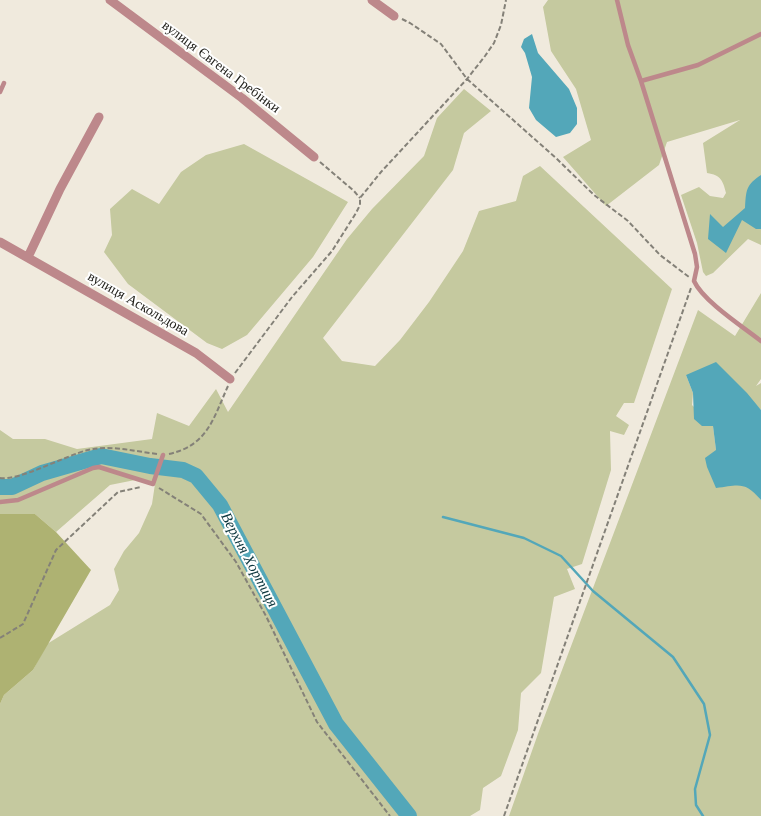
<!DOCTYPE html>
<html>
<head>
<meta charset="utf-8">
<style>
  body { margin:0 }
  canvas { display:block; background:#f0eadd }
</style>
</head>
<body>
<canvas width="761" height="816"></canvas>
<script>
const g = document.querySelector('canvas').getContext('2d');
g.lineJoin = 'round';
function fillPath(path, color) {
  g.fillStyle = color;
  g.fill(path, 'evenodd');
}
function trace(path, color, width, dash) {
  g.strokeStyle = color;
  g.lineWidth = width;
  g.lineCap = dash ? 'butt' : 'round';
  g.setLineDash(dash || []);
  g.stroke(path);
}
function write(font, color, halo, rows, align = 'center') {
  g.font = font + ' "Libre Baskerville",serif';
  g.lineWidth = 4;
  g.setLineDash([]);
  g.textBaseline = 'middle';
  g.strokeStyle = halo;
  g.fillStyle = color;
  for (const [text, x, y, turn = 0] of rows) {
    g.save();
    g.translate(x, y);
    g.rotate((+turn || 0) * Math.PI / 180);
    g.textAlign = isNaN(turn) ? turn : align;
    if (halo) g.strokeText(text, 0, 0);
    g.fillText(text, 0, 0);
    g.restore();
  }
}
fillPath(new Path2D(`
  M 548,0 L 761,0 L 761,245 L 748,239 L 713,273 L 706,276 L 703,272 L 697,243 L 681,195 L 699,187 L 710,196 L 723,198 L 726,193 C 723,181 721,175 707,173 L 703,143 L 740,120 L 667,142 L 659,165 L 606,206 L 563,157 L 591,140 L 576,89 L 551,51 L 543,7 Z
  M 464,89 L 491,111 L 464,133 L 453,170 L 323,338 L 342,361 L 375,366 L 400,340 L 429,302 L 463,251 L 479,211 L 516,201 L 523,176 L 540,166 L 672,289 L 634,403 L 624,403 L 616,416 L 629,425 L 624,435 L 610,431 L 611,470 L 582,564 L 567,569 L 575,589 L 554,597 L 541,673 L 521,693 L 518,730 L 501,776 L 483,788 L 480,810 L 470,816 L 0,816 L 0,704 L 4,695 L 33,670 L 47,644 L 110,605 L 119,590 L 114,569 L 124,551 L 139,533 L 152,504 L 155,484 L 135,480 L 110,485 L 56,532 L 35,514 L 0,514 L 0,430 L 13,439 L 45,439 L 77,449 L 152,439 L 157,413 L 189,426 L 216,389 L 228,412 L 347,239 L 372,209 L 424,156 L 437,118 Z
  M 244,144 L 348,202 L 313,257 L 247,335 L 222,349 L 207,343 L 128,284 L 104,252 L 112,235 L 110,209 L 132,189 L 159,204 L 181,172 L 206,155 Z
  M 761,293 L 761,379 L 756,386 L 761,383 L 761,410 L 755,404 L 686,375 L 693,393 L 692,405 L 713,426 L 716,450 L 742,485 L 753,490 L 761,500 L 761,816 L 509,816 L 539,731 L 698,310 L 735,336 Z`), '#c5c99f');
fillPath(new Path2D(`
  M 0,514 L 35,514 L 56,532 L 91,570 L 33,670 L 4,695 L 0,704 Z`), '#aeb272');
fillPath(new Path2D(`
  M 532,34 L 538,53 L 569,89 L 577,108 L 577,124 L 570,133 L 556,137 L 536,120 L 529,108 L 532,77 L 525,53 L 521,47 L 524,39 Z
  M 761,175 L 761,229 L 756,229 L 742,220 L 726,253 L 708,239 L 710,214 L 723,227 L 745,208 C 746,190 746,185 761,175 Z
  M 716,362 L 747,393 L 761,410 L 761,500 C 745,481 739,485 716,488 L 707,467 L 705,458 L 716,450 L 713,426 L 702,426 L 694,419 L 693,393 L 686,375 Z`), '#53a7b9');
trace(new Path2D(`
  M 443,517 L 524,538 L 561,556 L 593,591 L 673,657 L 704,704 L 710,735 L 695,789 L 696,805 L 703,816`), '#53a7b9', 2.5);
trace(new Path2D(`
  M 0,487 L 12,487 L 42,473 L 101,456 L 150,466 L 183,470 L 196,476 L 220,505 L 336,724 L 409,816`), '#53a7b9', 16);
trace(new Path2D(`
  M 402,19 L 410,23 L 441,44 L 467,79 L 557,159 L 594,195 L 628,221 L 660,255 L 689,277
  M 320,162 L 354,191 L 360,198
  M 235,373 L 292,297 L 332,251 L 356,213 L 360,205 L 360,198 L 381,172 L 467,79 L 485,56 L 494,43 L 501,25 L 506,0
  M 169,454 C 208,445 213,419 228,386
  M 0,478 C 20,481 64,456 88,450 C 111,445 133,451 157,454
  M 159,488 L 201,514 L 236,562 L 266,616 L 317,722 L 390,816
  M 0,638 L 23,624 L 56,550 L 118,492 L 141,487
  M 504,816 L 691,288`), '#848178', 2, [5, 2.5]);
trace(new Path2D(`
  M 617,0 L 628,45 L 641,81 L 695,254 L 697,267 L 694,281 C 703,301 743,327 761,341
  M 641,81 L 698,65 L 761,34
  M 0,92 L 4,83
  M 0,502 L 18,500 L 93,468 L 99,467 L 153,484 L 163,455`), '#bd888b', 4.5);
trace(new Path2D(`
  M 110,0 L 242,98 L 314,157
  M 372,0 L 394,16
  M 0,242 L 196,353 L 230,379
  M 28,257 L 60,189 L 99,117`), '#bd888b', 9);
write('14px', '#21201b', '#fff', [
  ["вулиця Євгена Гребінки",221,67,37],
  ["вулиця Аскольдова",138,304,30]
]);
write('italic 15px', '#0d363e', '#fff', [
  ["Верхня Хортиця",249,560,62]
]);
</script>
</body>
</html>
